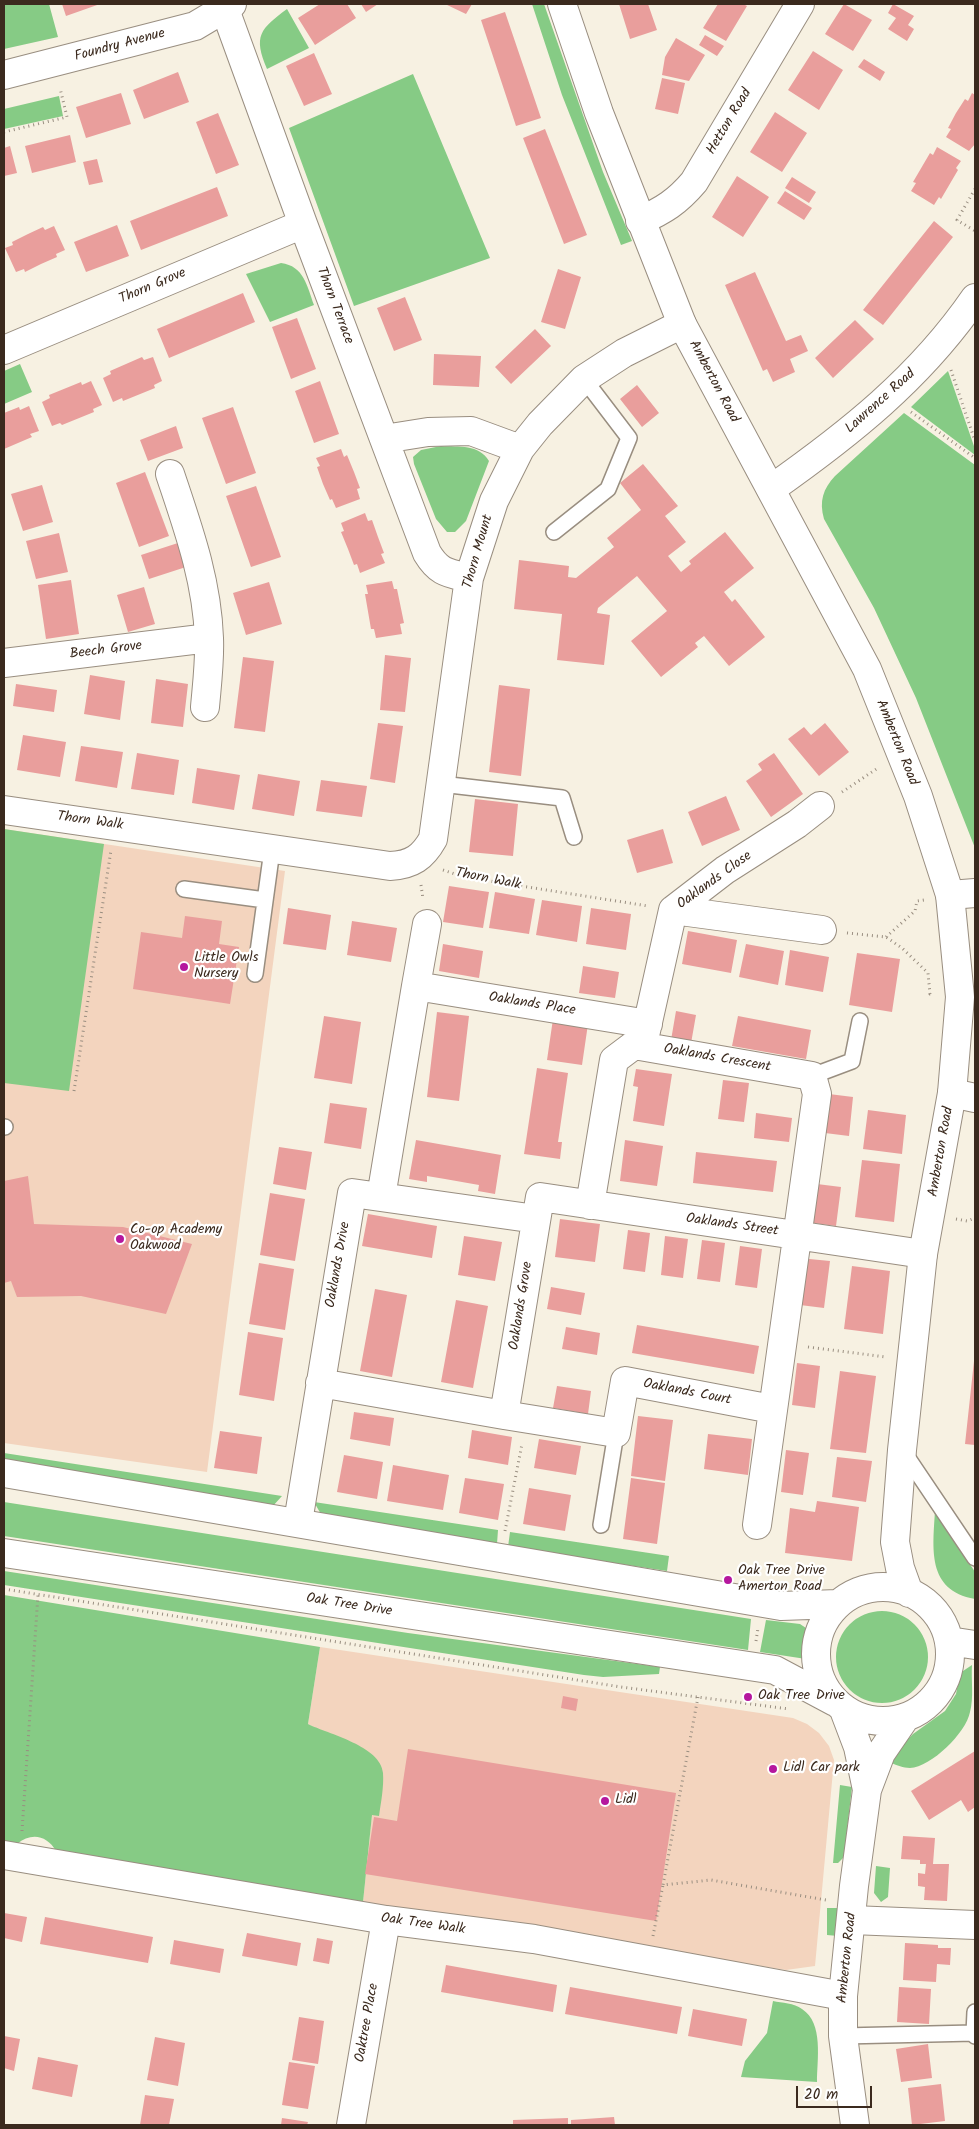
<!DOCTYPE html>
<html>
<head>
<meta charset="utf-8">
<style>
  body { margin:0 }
  #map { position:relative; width:979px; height:2129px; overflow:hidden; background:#f7f1e2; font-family:Kalam,sans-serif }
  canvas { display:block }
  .frame { position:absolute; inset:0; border:5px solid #3b2a1e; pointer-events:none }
  .scale { position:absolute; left:796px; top:2086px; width:76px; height:22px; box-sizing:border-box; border:2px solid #3b2a1e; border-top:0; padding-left:6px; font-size:15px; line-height:18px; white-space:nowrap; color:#3b2a1e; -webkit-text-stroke:4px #fff; paint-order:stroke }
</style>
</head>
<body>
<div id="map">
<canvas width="979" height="2129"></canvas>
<div class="frame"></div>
<div class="scale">20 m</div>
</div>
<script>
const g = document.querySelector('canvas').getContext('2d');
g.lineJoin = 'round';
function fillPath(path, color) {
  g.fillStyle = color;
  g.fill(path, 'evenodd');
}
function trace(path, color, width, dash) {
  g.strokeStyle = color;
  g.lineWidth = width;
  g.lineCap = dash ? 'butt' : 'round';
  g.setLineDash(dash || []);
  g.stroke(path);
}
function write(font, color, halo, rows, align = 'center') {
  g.font = font + ' Kalam,sans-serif';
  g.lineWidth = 4.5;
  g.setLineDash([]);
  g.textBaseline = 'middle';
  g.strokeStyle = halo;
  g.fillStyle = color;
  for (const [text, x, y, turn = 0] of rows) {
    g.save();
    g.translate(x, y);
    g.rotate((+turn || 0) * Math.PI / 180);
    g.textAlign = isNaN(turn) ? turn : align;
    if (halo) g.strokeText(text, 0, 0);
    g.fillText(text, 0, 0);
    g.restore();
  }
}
fillPath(new Path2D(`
  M 4,829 L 285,871 L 207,1472 L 4,1443 Z
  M 320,1647 L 793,1718 L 807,1724 L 819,1733 L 829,1746 L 834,1760 L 815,1966 L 786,1970 L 363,1902 L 372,1814 L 379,1815 L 351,1742 L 325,1733 L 308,1724 Z`), '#f3d4be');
fillPath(new Path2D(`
  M 4,4 L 49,4 L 58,37 L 4,49 Z
  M 532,4 L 544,4 L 603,172 L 632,241 L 621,245 L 562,95 Z
  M 287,9 L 309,48 L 267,69 C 253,36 260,29 287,9 Z
  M 413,74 L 490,258 L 354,306 L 289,128 Z
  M 59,96 L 63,116 L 4,129 L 4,109 Z
  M 281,263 C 304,266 307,286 314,305 L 270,322 L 246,274 Z
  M 20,364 L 32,392 L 4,404 L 4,371 Z
  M 948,371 L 975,449 L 975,455 L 911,407 Z
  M 904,413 L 975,465 L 975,848 L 916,698 L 874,608 L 824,519 C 819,501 823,489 835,476 Z
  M 441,446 C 459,447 479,444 489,461 L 466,521 L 455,532 L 447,532 L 436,519 L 414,464 L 413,457 L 421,450 Z
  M 4,829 L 104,844 L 69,1091 L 4,1083 Z
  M 4,1453 L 282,1496 L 272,1507 L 4,1465 Z
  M 4,1502 L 751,1619 L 748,1650 L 4,1536 Z
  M 314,1502 L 498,1530 L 497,1544 L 322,1516 Z
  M 935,1510 L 975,1572 L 975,1599 C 926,1590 933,1548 935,1510 Z
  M 510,1532 L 669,1556 L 667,1571 L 508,1547 Z
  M 4,1571 L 408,1633 L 660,1667 L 659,1674 L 603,1677 L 584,1675 L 4,1585 Z
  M 4,1595 L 320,1647 L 308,1724 C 328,1734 381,1746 383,1773 C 384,1787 381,1802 379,1816 L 372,1815 L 363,1902 L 56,1851 C 47,1835 31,1832 17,1844 L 4,1842 Z
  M836 1657a46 46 0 1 1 92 0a46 46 0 1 1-92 0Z
  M 766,1620 L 800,1624 L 809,1630 L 806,1659 L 760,1652 Z
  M 972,1665 C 971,1680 974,1698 970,1712 C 966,1733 931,1767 910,1768 C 903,1768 897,1765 891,1763 L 900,1747 L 913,1734 L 945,1711 L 956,1694 L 960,1673 Z
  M 840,1785 L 852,1787 L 844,1857 L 838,1863 L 833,1863 Z
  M 876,1866 L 890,1868 L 888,1897 L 881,1902 L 874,1893 Z
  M 827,1908 L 839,1908 L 838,1936 L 827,1935 Z
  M 773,2001 C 782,2003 794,2003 802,2009 C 824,2023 817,2060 817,2082 L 741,2077 L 745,2061 L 767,2033 Z`), '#86cb85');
fillPath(new Path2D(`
  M 62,4 L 100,4 L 66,16 Z
  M 347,4 L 356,18 L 315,45 L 298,18 L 320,4 Z
  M 361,4 L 378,4 L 366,12 Z
  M 445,4 L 472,4 L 466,14 Z
  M 619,4 L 648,4 L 657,30 L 630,39 Z
  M 718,4 L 743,4 L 747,6 L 726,41 L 703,28 Z
  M 844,4 L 872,20 L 853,51 L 825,34 Z
  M 893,4 L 914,16 L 908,25 L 914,29 L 907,41 L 888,29 L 896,18 L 888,13 Z
  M 505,12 L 541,118 L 516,126 L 481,20 Z
  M 705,35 L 724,46 L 717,56 L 699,45 Z
  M 676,38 L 705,55 L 689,81 L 662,75 L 665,57 Z
  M 813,51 L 843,70 L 819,110 L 788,90 Z
  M 314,53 L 332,94 L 304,106 L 286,66 Z
  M 864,59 L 885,72 L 880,81 L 858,67 Z
  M 178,72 L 189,102 L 144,119 L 133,90 Z
  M 662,78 L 685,83 L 678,114 L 655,109 Z
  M 121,93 L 131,124 L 86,138 L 76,107 Z
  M 972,93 L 975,95 L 975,144 L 969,151 L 946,137 L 951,129 L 948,128 L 956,113 L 965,99 L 968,101 Z
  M 775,112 L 807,133 L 782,172 L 750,152 Z
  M 218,113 L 239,165 L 216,174 L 196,122 Z
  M 545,129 L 587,235 L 564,244 L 523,138 Z
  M 70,135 L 76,162 L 32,173 L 25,146 Z
  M 10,146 L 17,173 L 4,176 L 4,148 Z
  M 937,147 L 961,161 L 956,168 L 958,170 L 941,199 L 939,197 L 934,205 L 911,191 L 916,183 L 913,182 L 930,153 L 933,155 Z
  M 97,159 L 103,182 L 89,185 L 83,162 Z
  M 737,176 L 769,197 L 743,237 L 712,217 Z
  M 792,177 L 816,192 L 809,203 L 785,188 Z
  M 217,187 L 228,216 L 141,250 L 130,221 Z
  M 785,191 L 812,208 L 804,220 L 777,203 Z
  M 934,221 L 953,237 L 883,325 L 863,310 Z
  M 117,225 L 129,256 L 86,272 L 74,242 Z
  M 54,226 L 65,250 L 56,254 L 57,257 L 41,264 L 25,272 L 24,269 L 16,272 L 5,248 L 13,245 L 12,242 L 28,234 L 43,227 L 45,230 Z
  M 558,269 L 581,277 L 565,329 L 541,322 Z
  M 755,272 L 786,341 L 801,335 L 808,351 L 790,359 L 795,372 L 773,382 L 767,369 L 763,371 L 725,285 Z
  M 243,293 L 255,322 L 169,358 L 157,329 Z
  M 405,297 L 422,340 L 394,351 L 377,308 Z
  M 297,318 L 316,369 L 291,379 L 272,327 Z
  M 855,320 L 874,339 L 833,378 L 815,358 Z
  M 535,329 L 551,346 L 511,384 L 495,367 Z
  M 434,354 L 481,356 L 479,387 L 433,385 Z
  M 142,357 L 144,360 L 153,357 L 162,381 L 154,385 L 155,388 L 123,401 L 122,398 L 113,402 L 103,378 L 111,374 L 110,371 Z
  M 91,381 L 102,405 L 93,409 L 94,412 L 62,425 L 60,423 L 52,426 L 42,402 L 50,398 L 49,395 L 81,382 L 82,385 Z
  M 320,381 L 339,434 L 314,443 L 295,391 Z
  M 637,385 L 659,413 L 642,427 L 620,399 Z
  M 29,406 L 39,431 L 30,434 L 32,437 L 4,449 L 4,413 L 19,407 L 20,410 Z
  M 233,407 L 256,473 L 226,484 L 202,418 Z
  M 176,426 L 183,448 L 148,461 L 140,440 Z
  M 341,449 L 344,457 L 347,455 L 354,472 L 360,488 L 357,489 L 360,499 L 336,508 L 332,499 L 330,500 L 323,484 L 317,467 L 320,466 L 316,458 Z
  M 643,464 L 678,506 L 665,516 L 686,542 L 668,556 L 681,572 L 691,564 L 689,561 L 725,532 L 754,568 L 724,592 L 732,602 L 735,599 L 765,637 L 729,666 L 704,636 L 695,643 L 698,647 L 661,677 L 631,641 L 667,611 L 637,576 L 598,608 L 597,613 L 610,615 L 604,665 L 557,660 L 562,614 L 514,609 L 519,560 L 569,566 L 568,577 L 576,578 L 614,547 L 607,538 L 641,510 L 620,483 Z
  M 145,472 L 169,536 L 139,547 L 116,483 Z
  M 42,485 L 53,522 L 23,531 L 11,494 Z
  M 256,486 L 281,557 L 251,567 L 226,496 Z
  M 365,513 L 368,521 L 372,520 L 378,537 L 384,553 L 381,554 L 385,563 L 360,573 L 357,564 L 354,565 L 348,549 L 341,532 L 344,531 L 341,523 Z
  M 59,533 L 68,572 L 36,579 L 26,541 Z
  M 181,542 L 189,566 L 149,579 L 141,555 Z
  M 71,580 L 79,634 L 46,639 L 38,585 Z
  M 392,581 L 394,589 L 397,589 L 404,623 L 400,624 L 402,634 L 376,638 L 374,629 L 371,629 L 365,594 L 368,594 L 366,585 Z
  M 269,582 L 282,624 L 246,635 L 233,593 Z
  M 144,587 L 155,624 L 128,632 L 117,595 Z
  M 385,655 L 411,658 L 405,712 L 380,710 Z
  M 243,657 L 274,661 L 265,732 L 234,728 Z
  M 90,675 L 125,681 L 120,720 L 84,714 Z
  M 156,679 L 188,684 L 183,727 L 151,723 Z
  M 16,684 L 57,690 L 54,712 L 13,706 Z
  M 499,685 L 530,689 L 521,776 L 489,772 Z
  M 378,723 L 403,726 L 395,783 L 370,779 Z
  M 825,723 L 849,752 L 819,776 L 788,739 L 804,727 L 811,735 Z
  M 23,735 L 66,742 L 60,777 L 17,770 Z
  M 81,746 L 123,752 L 117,788 L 75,781 Z
  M 137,753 L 179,760 L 174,795 L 131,789 Z
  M 774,753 L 803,794 L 771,817 L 746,781 L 762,770 L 758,764 Z
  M 197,768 L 240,775 L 234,810 L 192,803 Z
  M 258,774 L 300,781 L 294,816 L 252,809 Z
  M 321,780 L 367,786 L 362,817 L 316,811 Z
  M 726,796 L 740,830 L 702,846 L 688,812 Z
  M 475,799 L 518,804 L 513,856 L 469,852 Z
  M 663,829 L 673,863 L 637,873 L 627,840 Z
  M 449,886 L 489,892 L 483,928 L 443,922 Z
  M 495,892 L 535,899 L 529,934 L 489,928 Z
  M 542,900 L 582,906 L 577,942 L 536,935 Z
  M 288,908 L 331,915 L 326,950 L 283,944 Z
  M 591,908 L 631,914 L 626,950 L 586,944 Z
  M 185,916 L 222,921 L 219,944 L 239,947 L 230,1004 L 133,989 L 141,932 L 182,938 Z
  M 352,921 L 397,928 L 391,962 L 347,955 Z
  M 688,931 L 737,940 L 731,973 L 682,964 Z
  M 443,944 L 483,951 L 479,978 L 439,971 Z
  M 746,944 L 784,951 L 778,985 L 739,977 Z
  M 790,950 L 829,957 L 823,992 L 785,985 Z
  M 857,953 L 900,959 L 892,1012 L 849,1005 Z
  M 583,966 L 619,972 L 615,998 L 579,993 Z
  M 676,1011 L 696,1015 L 690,1049 L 670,1046 Z
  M 437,1012 L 469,1016 L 459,1101 L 427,1097 Z
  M 324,1016 L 361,1022 L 352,1084 L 314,1078 Z
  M 738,1016 L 811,1030 L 806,1059 L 732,1046 Z
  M 553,1019 L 588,1024 L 582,1065 L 547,1060 Z
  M 537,1068 L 568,1073 L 558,1142 L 562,1142 L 560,1159 L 524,1154 Z
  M 636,1069 L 672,1074 L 664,1126 L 633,1121 L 638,1087 L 633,1086 Z
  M 723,1080 L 749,1083 L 744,1122 L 718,1119 Z
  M 829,1094 L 853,1097 L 849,1136 L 825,1133 Z
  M 330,1103 L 367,1108 L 361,1149 L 324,1143 Z
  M 868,1110 L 906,1115 L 902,1154 L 863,1149 Z
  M 756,1113 L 792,1118 L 789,1142 L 754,1138 Z
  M 416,1140 L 501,1155 L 495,1194 L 478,1191 L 479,1185 L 445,1179 L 427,1176 L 427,1182 L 409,1179 Z
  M 625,1140 L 663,1146 L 657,1186 L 620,1181 Z
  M 279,1147 L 312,1152 L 306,1190 L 273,1184 Z
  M 696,1152 L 777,1161 L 773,1192 L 693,1183 Z
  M 862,1160 L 900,1164 L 894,1222 L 855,1217 Z
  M 28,1176 L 34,1224 L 123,1227 L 192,1244 L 166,1314 L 81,1296 L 17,1297 L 11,1281 L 4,1283 L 4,1181 Z
  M 817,1184 L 841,1187 L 836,1226 L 813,1223 Z
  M 270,1193 L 305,1199 L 295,1261 L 260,1255 Z
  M 368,1214 L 437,1226 L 432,1258 L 362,1246 Z
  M 560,1219 L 600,1224 L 595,1262 L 555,1257 Z
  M 628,1230 L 650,1233 L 645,1272 L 623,1269 Z
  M 464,1236 L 502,1242 L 495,1281 L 458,1275 Z
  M 665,1236 L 688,1239 L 683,1278 L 661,1275 Z
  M 702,1240 L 725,1243 L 720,1282 L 697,1279 Z
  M 740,1246 L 762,1249 L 757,1288 L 735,1285 Z
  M 799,1258 L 830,1261 L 824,1308 L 792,1304 Z
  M 259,1263 L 294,1269 L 285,1330 L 249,1324 Z
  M 852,1266 L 890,1271 L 883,1334 L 844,1329 Z
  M 551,1287 L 585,1293 L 581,1315 L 547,1309 Z
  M 375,1289 L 407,1295 L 392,1377 L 360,1371 Z
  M 456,1300 L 488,1306 L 473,1388 L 441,1382 Z
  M 637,1325 L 759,1346 L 754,1374 L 632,1353 Z
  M 566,1327 L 600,1333 L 597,1355 L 562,1349 Z
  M 248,1332 L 283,1338 L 274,1401 L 239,1395 Z
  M 974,1361 L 975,1361 L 975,1445 L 965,1444 Z
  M 797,1363 L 820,1366 L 815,1408 L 792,1405 Z
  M 840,1371 L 876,1376 L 866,1453 L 830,1449 Z
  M 557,1386 L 591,1391 L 588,1414 L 553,1408 Z
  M 354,1412 L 394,1418 L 390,1446 L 350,1439 Z
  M 638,1416 L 673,1420 L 665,1481 L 631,1476 Z
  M 472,1430 L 512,1437 L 508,1465 L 468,1458 Z
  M 220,1431 L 262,1437 L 257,1474 L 214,1468 Z
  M 708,1434 L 752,1439 L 748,1475 L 704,1469 Z
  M 539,1439 L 581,1446 L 576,1475 L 534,1468 Z
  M 786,1450 L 809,1453 L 803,1495 L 781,1492 Z
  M 344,1455 L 383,1462 L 377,1499 L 337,1492 Z
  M 837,1457 L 872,1461 L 866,1502 L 832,1497 Z
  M 393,1465 L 449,1475 L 443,1510 L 387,1501 Z
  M 465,1478 L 504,1484 L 498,1520 L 459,1513 Z
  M 631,1478 L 665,1483 L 657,1544 L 623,1539 Z
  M 529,1488 L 571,1495 L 565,1531 L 523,1524 Z
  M 817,1501 L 859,1507 L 852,1561 L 785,1553 L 790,1508 L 815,1512 Z
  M 563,1696 L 578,1699 L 576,1711 L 561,1708 Z
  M 408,1749 L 676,1793 L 656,1921 L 365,1874 L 374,1817 L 397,1821 Z
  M 975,1751 L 975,1807 L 968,1812 L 961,1800 L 929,1820 L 911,1791 Z
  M 903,1836 L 935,1838 L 933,1864 L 949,1864 L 947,1901 L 924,1900 L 925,1887 L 918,1886 L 918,1873 L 925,1874 L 926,1864 L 920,1864 L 920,1860 L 901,1859 Z
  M 4,1913 L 27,1917 L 22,1942 L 4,1938 Z
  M 45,1917 L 153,1937 L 148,1963 L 40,1944 Z
  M 247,1933 L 301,1943 L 297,1966 L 242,1956 Z
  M 317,1938 L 333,1941 L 329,1964 L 313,1961 Z
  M 174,1940 L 224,1949 L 220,1973 L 170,1964 Z
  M 905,1943 L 938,1945 L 938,1948 L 951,1948 L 950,1965 L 937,1964 L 936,1982 L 903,1980 Z
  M 446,1965 L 557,1985 L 553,2012 L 441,1992 Z
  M 570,1987 L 682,2007 L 677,2034 L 565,2014 Z
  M 899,1987 L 931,1989 L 929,2024 L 897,2022 Z
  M 693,2009 L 747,2019 L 742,2046 L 688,2036 Z
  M 299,2017 L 324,2021 L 318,2064 L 292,2060 Z
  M 4,2036 L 20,2039 L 14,2071 L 4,2068 Z
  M 155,2037 L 185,2043 L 178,2086 L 147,2080 Z
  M 928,2044 L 932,2078 L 901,2082 L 896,2049 Z
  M 38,2057 L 78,2065 L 72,2097 L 32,2089 Z
  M 289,2062 L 315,2066 L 308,2109 L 282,2105 Z
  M 941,2084 L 945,2121 L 912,2125 L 908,2088 Z
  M 145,2095 L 174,2099 L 169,2125 L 140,2125 Z
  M 614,2117 L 615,2125 L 571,2125 L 571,2120 Z
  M 282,2118 L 308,2122 L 307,2125 L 281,2125 Z
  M 568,2118 L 568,2125 L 513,2125 L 513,2120 Z`), '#e99e9c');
const service = new Path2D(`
  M 554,532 L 608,489 L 629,438 L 584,379
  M 441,784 L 562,798 L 574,837
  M 184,889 L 265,900
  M 255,974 L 272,850
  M 812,1076 L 852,1061 L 860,1021
  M 4,1127 L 5,1127
  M 903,1451 L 975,1558
  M 601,1525 L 616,1433
  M 974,2033 L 975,2012
  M 843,2036 L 974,2033 L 975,2036`);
const minor = new Path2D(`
  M 223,4 L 303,224 L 427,553 C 439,573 448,573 469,578
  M 640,221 C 664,210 677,202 694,182 L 800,4
  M 4,350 L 303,224
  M 384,439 L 428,432 L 471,431 L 520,449
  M 170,474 C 188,528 207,580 209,638 C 210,660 207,684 205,707
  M 771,489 C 849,434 920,378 975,298
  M 4,663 L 209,638
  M 4,810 L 390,866 C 412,865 423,857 433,839 L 469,578 L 494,501 L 520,449 L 540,424 L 584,379 L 624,353 L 682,324
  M 950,895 L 975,893
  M 673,910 L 822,930
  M 416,986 L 427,924
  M 644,1040 L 673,910 L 725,870 L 797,824 L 820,806
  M 952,1093 L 975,1098
  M 381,1197 L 416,986 L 648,1024
  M 590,1205 L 614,1060 L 634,1045 L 812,1076 L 817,1094 L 757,1525
  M 320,1383 L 504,1415 L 540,1197 L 923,1254
  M 504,1415 L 616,1433 L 625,1381 L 772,1409
  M 298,1522 L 352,1193 L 536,1219
  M 4,1855 L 386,1920 L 534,1939 L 843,1996
  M 852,1920 L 975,1925
  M 351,2125 L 386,1920`);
const tertiary = new Path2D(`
  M 562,4 L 599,113 L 682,324 L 867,669 L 918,796 L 950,895 L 960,997 L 952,1093 L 923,1254 L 902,1450 L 895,1542 L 900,1568 L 909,1593
  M 4,75 L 195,26 L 232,4
  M 4,1473 L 781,1606 L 838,1604
  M 4,1553 L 775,1670 L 835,1702
  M816 1654a67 67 0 1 1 134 0a67 67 0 1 1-134 0Z
  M 949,1641 L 975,1645
  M 844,1710 L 858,1747 L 867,1790
  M 855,2125 L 843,2036 L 843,1996 L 854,1886 L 867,1790 L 881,1753 L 905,1718`);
trace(service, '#998e80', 18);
trace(minor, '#998e80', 30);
trace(tertiary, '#998e80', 30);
trace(new Path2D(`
  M 4,132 L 67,117 L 60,88
  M 975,189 L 957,220 L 975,231
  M 951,370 L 975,441
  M 911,412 L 975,458
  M 842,792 L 878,768
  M 443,870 L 464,877 L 648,906
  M 421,885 L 423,899
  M 847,933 L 886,937 L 902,948 L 928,973 L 930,994 L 934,994
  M 886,937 L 915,911 L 917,901 L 924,900
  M 74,1091 L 111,850
  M 956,1219 L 967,1221 L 975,1218
  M 808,1347 L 886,1357
  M 505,1531 L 522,1444
  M 4,1589 L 621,1687 L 789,1709
  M 756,1641 L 758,1628
  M 698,1697 L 663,1885 L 711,1880 L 826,1900
  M 22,1831 L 38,1595
  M 653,1936 L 663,1885`), '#998e80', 3, [1, 4]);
trace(service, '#fff', 15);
trace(minor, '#fff', 28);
trace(tertiary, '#fff', 28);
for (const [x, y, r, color] of [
  [184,967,5,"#b5179e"],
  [120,1239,5,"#b5179e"],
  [728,1580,5,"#b5179e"],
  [748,1697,5,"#b5179e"],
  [773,1769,5,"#b5179e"],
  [605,1801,5,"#b5179e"]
]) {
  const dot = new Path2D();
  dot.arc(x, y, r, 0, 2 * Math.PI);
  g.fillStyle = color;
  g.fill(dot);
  trace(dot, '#fff', 2);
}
write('14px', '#3b2a1e', '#fff', [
  ["Foundry Avenue",120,46,-15],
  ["Hetton Road",730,122,-59],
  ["Thorn Grove",153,287,-23],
  ["Thorn Terrace",334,306,69],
  ["Amberton Road",713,382,62],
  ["Lawrence Road",881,402,-42],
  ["Thorn Mount",479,552,-74],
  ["Beech Grove",106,651,-7],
  ["Amberton Road",896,743,68],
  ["Thorn Walk",90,822,8],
  ["Thorn Walk",488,880,11],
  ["Oaklands Close",715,881,-36],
  ["Oaklands Place",532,1005,9],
  ["Oaklands Crescent",717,1059,10],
  ["Amberton Road",942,1152,-80],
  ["Oaklands Street",732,1226,8],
  ["Oaklands Drive",339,1265,-80],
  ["Oaklands Grove",522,1306,-81],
  ["Oaklands Court",687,1393,11],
  ["Oak Tree Drive",349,1606,9],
  ["Oak Tree Walk",423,1925,8],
  ["Amberton Road",848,1958,-84],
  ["Oaktree Place",368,2023,-80]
]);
write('14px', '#3b2a1e', '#fff', [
  ["Little Owls",194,959],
  ["Nursery",194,975],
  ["Co-op Academy",130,1231],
  ["Oakwood",130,1247],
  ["Oak Tree Drive",738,1572],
  ["Amerton Road",738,1588],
  ["Oak Tree Drive",758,1697],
  ["Lidl Car park",783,1769],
  ["Lidl",615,1801]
], 'left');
</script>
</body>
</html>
